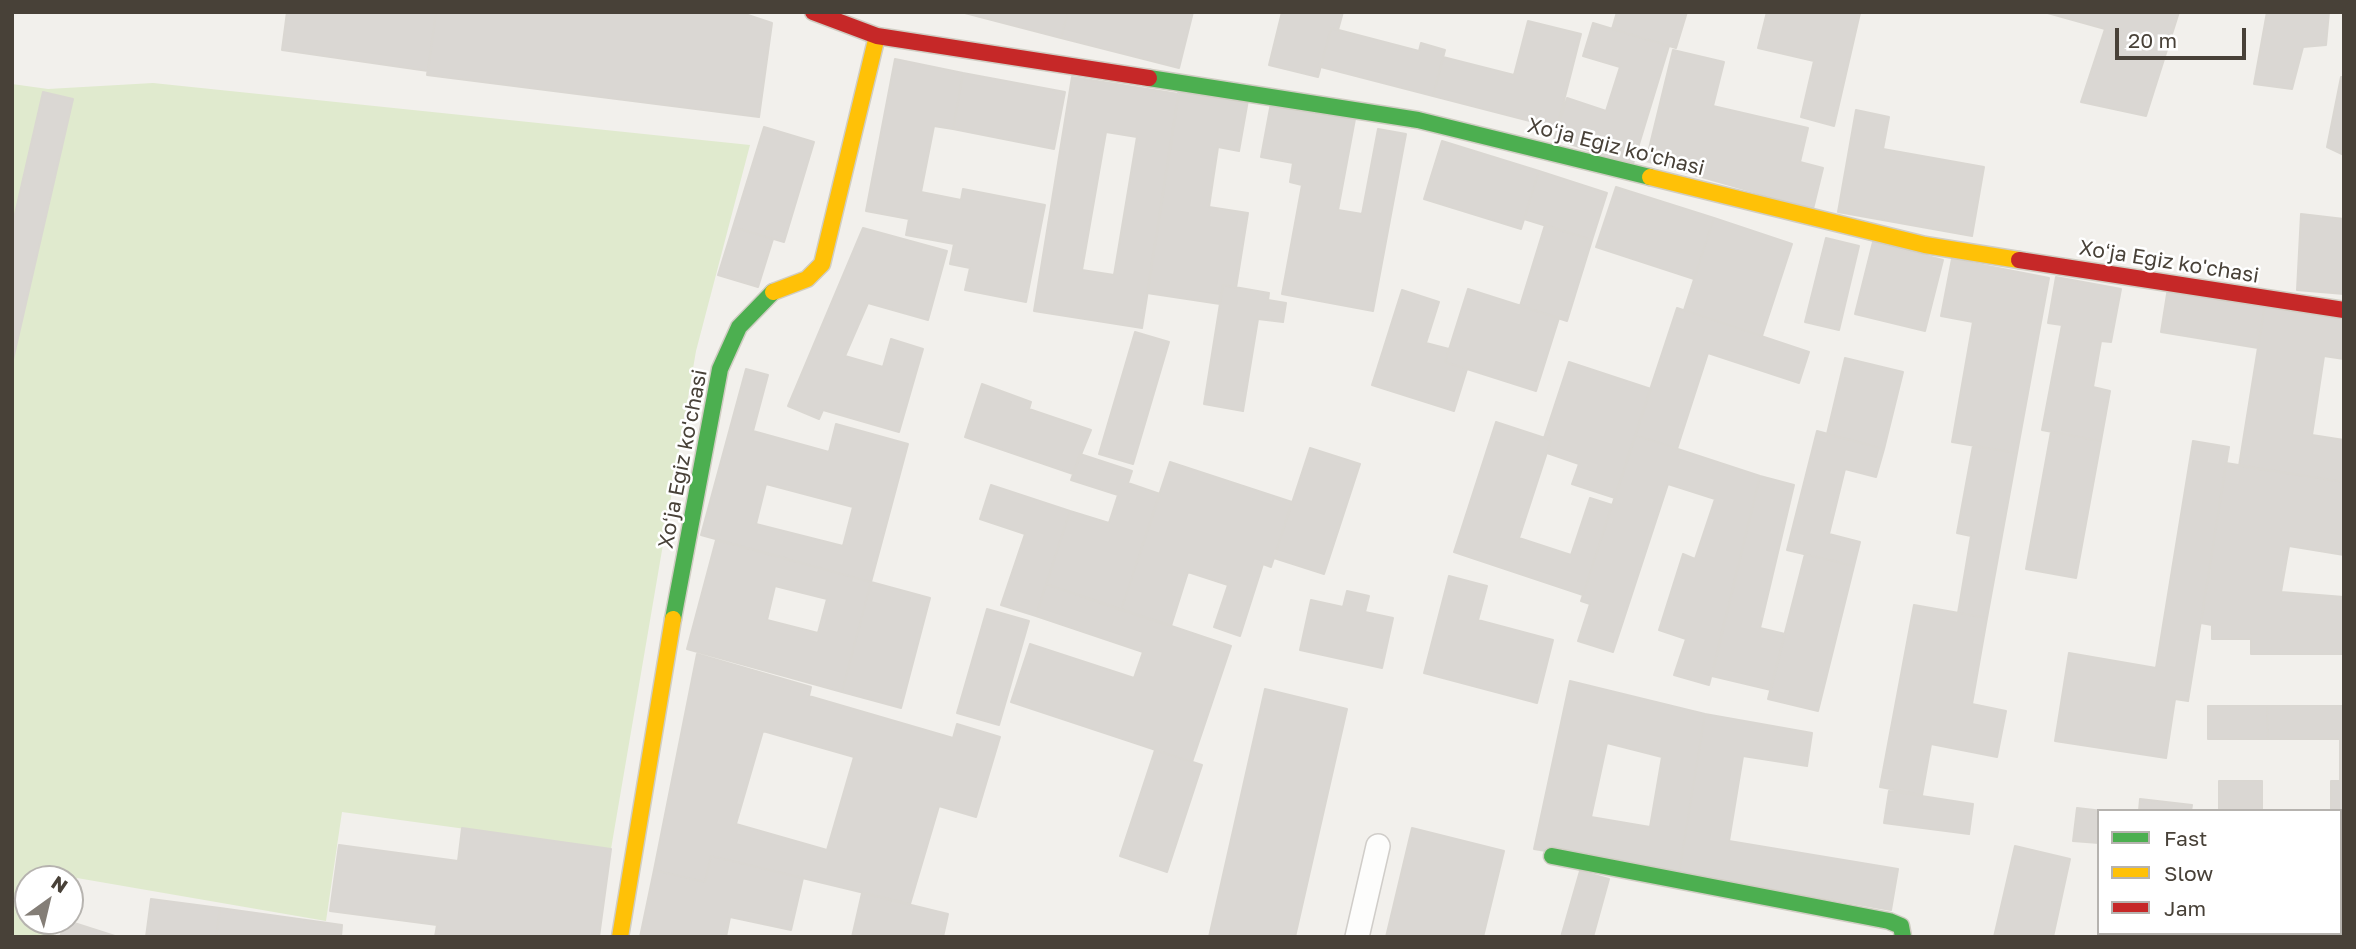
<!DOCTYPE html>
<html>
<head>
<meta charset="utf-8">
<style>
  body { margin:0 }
  #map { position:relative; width:2356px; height:949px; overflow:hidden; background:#f2f0ec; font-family:"Golos Text",sans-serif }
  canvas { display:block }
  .frame { position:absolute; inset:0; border:14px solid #484138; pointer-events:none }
  .legend { position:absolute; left:2097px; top:809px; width:245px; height:126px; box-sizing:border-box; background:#fff; border:2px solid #b6b3af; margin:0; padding:9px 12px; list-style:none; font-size:21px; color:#484138 }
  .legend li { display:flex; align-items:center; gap:14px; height:35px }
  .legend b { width:35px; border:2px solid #b6b3af }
  .north { position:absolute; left:14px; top:865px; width:70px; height:70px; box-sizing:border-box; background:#fff; border:2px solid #b6b3af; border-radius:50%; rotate:34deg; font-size:19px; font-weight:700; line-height:28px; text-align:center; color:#484138 }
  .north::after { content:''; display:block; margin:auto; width:24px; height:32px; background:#847e77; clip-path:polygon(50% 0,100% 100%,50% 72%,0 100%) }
  .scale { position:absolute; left:2115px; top:28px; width:131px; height:32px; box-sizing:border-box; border:4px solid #484138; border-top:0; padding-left:9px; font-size:21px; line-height:24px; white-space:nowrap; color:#484138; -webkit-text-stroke:5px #fff; paint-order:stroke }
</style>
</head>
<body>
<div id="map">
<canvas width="2356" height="949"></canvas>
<div class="frame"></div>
<ul class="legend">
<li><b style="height:9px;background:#4caf50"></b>Fast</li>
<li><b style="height:9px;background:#ffc107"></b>Slow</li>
<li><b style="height:9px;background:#c62828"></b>Jam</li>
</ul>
<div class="north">N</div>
<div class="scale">20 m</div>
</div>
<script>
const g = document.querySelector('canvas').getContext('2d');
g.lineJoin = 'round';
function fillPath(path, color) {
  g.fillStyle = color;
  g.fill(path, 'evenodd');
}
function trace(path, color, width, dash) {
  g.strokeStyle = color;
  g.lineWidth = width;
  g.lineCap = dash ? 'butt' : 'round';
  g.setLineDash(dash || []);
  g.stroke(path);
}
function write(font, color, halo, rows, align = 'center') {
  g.font = font + ' "Golos Text",sans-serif';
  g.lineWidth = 5;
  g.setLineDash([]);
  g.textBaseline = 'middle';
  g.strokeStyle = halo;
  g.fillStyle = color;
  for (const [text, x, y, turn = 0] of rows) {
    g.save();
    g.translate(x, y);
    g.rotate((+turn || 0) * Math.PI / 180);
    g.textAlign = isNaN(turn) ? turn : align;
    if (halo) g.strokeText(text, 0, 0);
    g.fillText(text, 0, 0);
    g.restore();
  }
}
fillPath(new Path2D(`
  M 153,83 L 750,145 L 696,351 L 611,849 L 342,812 L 326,921 L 77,878 L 70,895 L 70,879 L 28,879 L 28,921 L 59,921 L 53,937 L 12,937 L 12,84 L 48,89 Z`), '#e0eace');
const building = new Path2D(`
  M 287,12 L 436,12 L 428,71 L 282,50 Z
  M 436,12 L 739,12 L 772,23 L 759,117 L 427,75 Z
  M 961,12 L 1068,12 L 1061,38 Z
  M 1068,12 L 1193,12 L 1179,68 L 1061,38 Z
  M 1282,12 L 1343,12 L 1338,30 L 1331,28 L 1318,77 L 1269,65 Z
  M 1617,12 L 1687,12 L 1676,48 L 1612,29 Z
  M 1767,12 L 1860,13 L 1834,126 L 1801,117 L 1814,61 L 1758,48 Z
  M 2044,12 L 2179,12 L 2146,116 L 2081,102 L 2105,29 Z
  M 2267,12 L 2329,12 L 2326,45 L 2303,47 L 2292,89 L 2254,84 Z
  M 1528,21 L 1581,34 L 1557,128 L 1433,96 L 1443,57 L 1514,75 Z
  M 1593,23 L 1669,46 L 1633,164 L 1554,139 L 1567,98 L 1606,111 L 1620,67 L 1583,56 Z
  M 1331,28 L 1419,51 L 1421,43 L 1445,50 L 1433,96 L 1321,67 Z
  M 1673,50 L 1724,62 L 1713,106 L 1808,128 L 1800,162 L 1823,168 L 1813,209 L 1646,161 Z
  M 895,59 L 963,73 L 953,129 L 934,126 L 921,192 L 961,200 L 963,189 L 1045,205 L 1026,302 L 965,290 L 970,268 L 950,264 L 954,244 L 906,235 L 909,219 L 866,211 Z
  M 963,73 L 1065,92 L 1054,149 L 953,129 Z
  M 1072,77 L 1179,94 L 1142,328 L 1034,311 ZM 1106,132 L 1137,137 L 1114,275 L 1082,270 Z
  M 2341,77 L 2344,77 L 2344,155 L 2327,147 Z
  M 1179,89 L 1248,100 L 1239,151 L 1218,147 L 1209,207 L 1248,213 L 1236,288 L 1223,285 L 1220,304 L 1147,293 Z
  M 43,92 L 73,99 L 12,364 L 12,227 Z
  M 1271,103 L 1355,119 L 1338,210 L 1362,214 L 1378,129 L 1406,134 L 1373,311 L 1282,294 L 1302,185 L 1290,182 L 1293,163 L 1261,157 Z
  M 1856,110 L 1889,117 L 1883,149 L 1984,167 L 1972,236 L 1838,212 Z
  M 764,127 L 814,142 L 784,242 L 733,227 Z
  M 1442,141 L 1539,171 L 1521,229 L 1424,199 Z
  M 1539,171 L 1607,193 L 1592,240 L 1524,219 Z
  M 1616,187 L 1714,218 L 1694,279 L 1596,247 Z
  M 2301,214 L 2344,219 L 2344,294 L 2297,290 Z
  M 1714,218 L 1792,244 L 1762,336 L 1684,310 Z
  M 1545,225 L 1592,240 L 1567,321 L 1520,306 Z
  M 733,227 L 773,239 L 758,287 L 718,275 Z
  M 863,228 L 947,251 L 928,320 L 868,303 L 845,356 L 883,367 L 891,339 L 923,349 L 899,432 L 823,410 L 819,419 L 788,406 Z
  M 1826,238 L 1859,246 L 1839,330 L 1805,322 Z
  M 1873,242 L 1943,260 L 1925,331 L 1855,314 Z
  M 1952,259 L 2049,278 L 2017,453 L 1952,442 L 1973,322 L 1941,316 Z
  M 2056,277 L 2121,289 L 2111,342 L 2101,341 L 2093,387 L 2110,391 L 2101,441 L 2042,430 L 2062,325 L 2048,323 Z
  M 1223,285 L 1269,293 L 1268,300 L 1286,303 L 1283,322 L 1258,319 L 1243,411 L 1204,404 Z
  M 2168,288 L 2265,304 L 2258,348 L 2161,332 Z
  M 1468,289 L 1559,318 L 1536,391 L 1445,362 Z
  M 1402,290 L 1439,302 L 1426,343 L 1449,349 L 1445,362 L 1467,369 L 1454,411 L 1372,385 Z
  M 2265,304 L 2344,317 L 2344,359 L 2324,356 L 2312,435 L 2344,440 L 2344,482 L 2239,466 Z
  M 1677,308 L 1809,352 L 1799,383 L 1708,353 L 1677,449 L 1635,435 Z
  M 1135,332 L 1169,342 L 1133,464 L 1099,454 Z
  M 1845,358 L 1903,372 L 1884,449 L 1827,434 Z
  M 1569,362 L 1651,389 L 1615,498 L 1572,484 L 1579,464 L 1547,453 L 1551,440 L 1544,438 Z
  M 746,369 L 768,375 L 753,431 L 829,452 L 836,424 L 908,444 L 871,582 L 701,535 ZM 766,484 L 853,507 L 843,546 L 756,524 Z
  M 982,384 L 1031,402 L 1029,409 L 1091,430 L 1073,474 L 965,437 Z
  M 1496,422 L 1551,440 L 1519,538 L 1571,555 L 1590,498 L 1612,505 L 1583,595 L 1454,552 Z
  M 1817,431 L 1884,449 L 1876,477 L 1845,469 L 1829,534 L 1860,542 L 1854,566 L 1787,550 Z
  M 2051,432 L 2101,441 L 2076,578 L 2026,569 Z
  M 1635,435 L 1760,476 L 1709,685 L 1674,675 L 1686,639 L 1659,630 L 1683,554 L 1695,559 L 1715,499 L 1668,484 L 1613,652 L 1578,641 L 1590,604 L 1581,601 Z
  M 2193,441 L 2229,447 L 2188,701 L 2175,699 L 2166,758 L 2055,741 L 2069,653 L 2156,668 Z
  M 1973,446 L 2017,453 L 1987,618 L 1958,613 L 1971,536 L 1957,533 Z
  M 1310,448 L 1360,464 L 1324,574 L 1274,558 Z
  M 1080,454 L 1132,471 L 1128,483 L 1160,494 L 1121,610 L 1046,584 L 1070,511 L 1109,523 L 1118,495 L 1071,480 Z
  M 1170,462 L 1292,502 L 1271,567 L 1263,564 L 1240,636 L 1214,627 L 1228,585 L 1188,572 L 1171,626 L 1121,610 Z
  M 2226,463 L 2344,482 L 2344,555 L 2289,546 L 2281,592 L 2344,597 L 2344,654 L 2251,654 L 2251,639 L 2212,639 L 2212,625 L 2201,623 Z
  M 1760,476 L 1794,485 L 1760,628 L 1785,634 L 1771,690 L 1712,676 Z
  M 991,485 L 1070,511 L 1036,616 L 1001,605 L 1025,534 L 980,519 Z
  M 716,540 L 871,582 L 842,692 L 687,649 ZM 775,586 L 827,599 L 818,633 L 767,620 Z
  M 1805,554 L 1854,566 L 1818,711 L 1768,699 Z
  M 1449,576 L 1487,586 L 1478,620 L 1553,640 L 1537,703 L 1424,673 Z
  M 871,582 L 930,598 L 901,708 L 842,692 Z
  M 1046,584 L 1231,646 L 1192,762 L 1011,702 L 1030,644 L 1134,678 L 1143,652 L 1036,616 Z
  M 1347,591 L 1369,596 L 1365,612 L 1393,618 L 1382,668 L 1300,650 L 1311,600 L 1343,607 Z
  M 1914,605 L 1987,618 L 1972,704 L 2006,711 L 1997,757 L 1931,744 L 1922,795 L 1880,787 Z
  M 987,609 L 1029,621 L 999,725 L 957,713 Z
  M 697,654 L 811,687 L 809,696 L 953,738 L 957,724 L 1000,737 L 976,817 L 939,806 L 910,904 L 711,856 L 705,882 L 654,870 ZM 763,731 L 854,757 L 827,850 L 736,824 Z
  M 1570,681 L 1705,714 L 1679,873 L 1534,849 ZM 1607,743 L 1662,757 L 1650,827 L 1591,817 Z
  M 1265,689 L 1347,709 L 1295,937 L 1209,937 Z
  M 2208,706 L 2267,706 L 2268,739 L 2208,739 Z
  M 2267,706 L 2344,706 L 2344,781 L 2340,781 L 2340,739 L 2268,739 Z
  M 1705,714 L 1812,733 L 1807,766 L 1743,756 L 1729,841 L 1898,869 L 1891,910 L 1679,873 Z
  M 1155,750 L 1202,765 L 1167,872 L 1120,856 Z
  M 2219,781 L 2262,781 L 2262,811 L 2219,811 Z
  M 2331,781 L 2344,781 L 2344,861 L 2340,861 L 2340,811 L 2331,811 Z
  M 1889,791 L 1973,804 L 1969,834 L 1884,823 Z
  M 2140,799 L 2192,805 L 2191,811 L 2139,811 Z
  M 2077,808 L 2103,811 L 2099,811 L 2099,843 L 2073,841 Z
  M 462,828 L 611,849 L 599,937 L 435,937 L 437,925 L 330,911 L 339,845 L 458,861 Z
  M 1412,828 L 1504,851 L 1483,937 L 1386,937 Z
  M 2015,846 L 2070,859 L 2053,937 L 1994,937 Z
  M 711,856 L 803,878 L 791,930 L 730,917 L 726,937 L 640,937 L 654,870 L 705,882 Z
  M 2340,861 L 2344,861 L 2344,911 L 2340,911 Z
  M 1580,871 L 1609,879 L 1593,937 L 1561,937 Z
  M 862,893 L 948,914 L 943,937 L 852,937 Z
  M 151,899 L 220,908 L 216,937 L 146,937 Z
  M 220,908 L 342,925 L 341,937 L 216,937 Z
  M 65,921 L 68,921 L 118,937 L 60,937 Z`);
fillPath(building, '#dad7d3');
trace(building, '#dad7d2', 2);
const lane = new Path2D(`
  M 1357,937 L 1378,846`);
const fast = new Path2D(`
  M 1149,78 L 1418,120 L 1650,177
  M 673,619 L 720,369 L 739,327 L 773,292
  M 1552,856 L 1889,921 L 1901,926 L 1903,937`);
const slow = new Path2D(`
  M 1650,177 L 1925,245 L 2019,260
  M 773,292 L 807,279 L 822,264 L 877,36
  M 620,937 L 673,619`);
const jam = new Path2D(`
  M 813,12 L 877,36 L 1149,78
  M 2019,260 L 2344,310`);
trace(lane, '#d0cdc9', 26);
trace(fast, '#d0cdc3', 19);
trace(slow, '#d0cdc3', 19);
trace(jam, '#d0cdc3', 19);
trace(lane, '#fdfdfc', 23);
trace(fast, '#4caf50', 16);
trace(slow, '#ffc107', 16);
trace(jam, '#c62828', 16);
write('21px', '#484138', '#fff', [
  ["Xoʻja Egiz ko'chasi",1616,147,14],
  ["Xoʻja Egiz ko'chasi",2169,262,9],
  ["Xoʻja Egiz ko'chasi",683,459,-79]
]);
</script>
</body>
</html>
